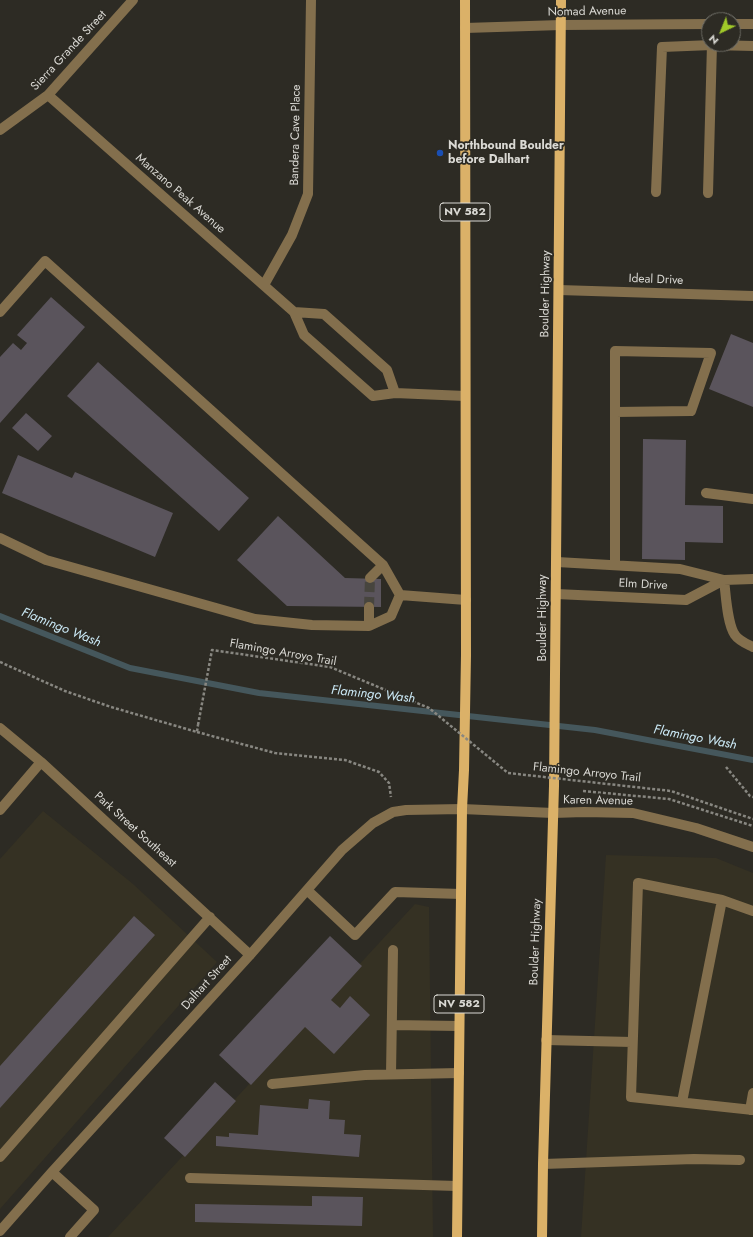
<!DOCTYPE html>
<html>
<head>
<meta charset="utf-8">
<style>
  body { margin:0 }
  #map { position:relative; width:753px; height:1237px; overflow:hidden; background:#2d2b24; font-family:Jost,sans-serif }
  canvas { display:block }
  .north { position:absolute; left:701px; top:12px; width:40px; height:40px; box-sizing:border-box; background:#2d2b24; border:1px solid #72716a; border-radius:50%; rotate:223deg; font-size:11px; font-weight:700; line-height:16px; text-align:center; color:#dad9d4 }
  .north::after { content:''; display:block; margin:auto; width:14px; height:18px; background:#a1c929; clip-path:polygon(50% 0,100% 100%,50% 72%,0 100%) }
</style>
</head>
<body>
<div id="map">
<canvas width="753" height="1237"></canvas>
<div class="north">N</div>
</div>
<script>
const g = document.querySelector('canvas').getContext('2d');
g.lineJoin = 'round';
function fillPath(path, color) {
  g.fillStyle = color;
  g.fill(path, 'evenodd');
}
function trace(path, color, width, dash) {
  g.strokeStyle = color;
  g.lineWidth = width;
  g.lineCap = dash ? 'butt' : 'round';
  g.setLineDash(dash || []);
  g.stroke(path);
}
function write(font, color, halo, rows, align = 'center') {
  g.font = font + ' Jost,sans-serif';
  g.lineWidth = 3.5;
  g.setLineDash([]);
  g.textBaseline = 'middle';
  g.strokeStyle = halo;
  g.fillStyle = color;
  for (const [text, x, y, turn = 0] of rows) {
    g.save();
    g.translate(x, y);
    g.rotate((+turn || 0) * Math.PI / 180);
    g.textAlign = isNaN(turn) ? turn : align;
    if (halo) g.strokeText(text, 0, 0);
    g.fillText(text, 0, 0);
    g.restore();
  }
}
fillPath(new Path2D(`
  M 43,811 L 133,884 L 217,962 L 0,1209 L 0,859 Z
  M 606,855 L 716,858 L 753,873 L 753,1237 L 581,1237 Z
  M 415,904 L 429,907 L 433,1237 L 108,1237 Z`), '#353123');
trace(new Path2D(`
  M 0,616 L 130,668 L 259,693 L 595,730 L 753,760`), '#45575c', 6);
fillPath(new Path2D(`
  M 51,297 L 85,327 L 0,423 L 0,357 L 13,343 L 21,350 L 27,343 L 17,335 Z
  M 731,334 L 753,343 L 753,407 L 709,389 Z
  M 98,362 L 249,498 L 219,531 L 67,396 Z
  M 26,413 L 52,436 L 38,451 L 12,428 Z
  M 643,439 L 686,440 L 685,505 L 723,506 L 723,543 L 685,542 L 685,560 L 642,559 Z
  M 18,455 L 72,478 L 75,472 L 173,513 L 155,557 L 2,493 Z
  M 278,516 L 345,578 L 381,579 L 381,607 L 287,606 L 237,560 Z
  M 134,916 L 155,935 L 0,1108 L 0,1066 Z
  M 330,936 L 362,966 L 331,1000 L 340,1008 L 350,996 L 370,1015 L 334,1054 L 305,1027 L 251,1085 L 219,1055 Z
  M 215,1082 L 236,1101 L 185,1157 L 164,1138 Z
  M 309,1099 L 330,1101 L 329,1119 L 345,1120 L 344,1134 L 361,1135 L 359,1157 L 216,1146 L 216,1136 L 229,1137 L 229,1133 L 258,1135 L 260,1105 L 308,1109 Z
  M 312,1196 L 363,1197 L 362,1226 L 195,1222 L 195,1204 L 312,1206 Z`), '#5a545c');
trace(new Path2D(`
  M 369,607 L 370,578`), '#47453e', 10, [10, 5]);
trace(new Path2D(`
  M 0,662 L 65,691 L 111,707 L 197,732 L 198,725
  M 197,732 L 275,753 L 345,760 L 379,772 L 389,783 L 391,797
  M 726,767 L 750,796 L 753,797
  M 583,791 L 669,799 L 753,826`), '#888781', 2.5, [3, 2]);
trace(new Path2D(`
  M 733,24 L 753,24
  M 465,28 L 561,25 L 709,24
  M 48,95 L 294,312 L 304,335 L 373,396 L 395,393 L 465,396
  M 0,130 L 48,95 L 133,0
  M 656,192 L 662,47 L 712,45 L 753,46
  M 708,193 L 712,44
  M 264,285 L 292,235 L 308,194 L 311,0
  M 559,290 L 753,296
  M 0,312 L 45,261 L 383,565 L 400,595
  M 294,312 L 324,314 L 387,370 L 395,393
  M 706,493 L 753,499
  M 0,538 L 46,560 L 255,619 L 312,625 L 369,626 L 391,616 L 400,595
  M 557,562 L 680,569 L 724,580 L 753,579
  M 615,565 L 615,351 L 711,353 L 691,411 L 615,412
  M 370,578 L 383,565
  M 724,580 C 726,595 727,624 735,635 C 739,641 747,644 753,647
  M 556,594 L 686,600 L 724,580
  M 400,595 L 466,600
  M 369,626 L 369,607
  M 0,728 L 41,762 L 250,955
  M 0,810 L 41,762
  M 307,890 L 355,935 L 395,892 L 461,894
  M 753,911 L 722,900 L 638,883 L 631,1097 L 753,1110
  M 392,1025 L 459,1026
  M 546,1040 L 632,1042
  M 391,1074 L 393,950
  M 272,1084 L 365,1075 L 459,1073
  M 682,1102 L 722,900
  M 750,1110 L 753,1093
  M 0,1157 L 210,917
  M 543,1164 L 694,1159 L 740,1160
  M 52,1172 L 94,1210 L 70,1237
  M 190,1178 L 457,1186
  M 0,1231 L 52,1172 L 250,955 L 342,850 L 373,823 L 393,812 L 406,810 L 462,809 L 553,813 L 584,812 L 633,813 L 696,828 L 753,847`), '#836f4d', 10);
trace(new Path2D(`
  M 457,1237 L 462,809 L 464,770 L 466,655 L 465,0
  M 542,1237 L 543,1164 L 554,786 L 561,0`), '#dbb168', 10);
trace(new Path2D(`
  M 198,725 L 212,650 L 330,667 L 429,708 L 508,773 L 671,791 L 753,819`), '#888781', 2.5, [3, 2]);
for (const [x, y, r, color] of [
  [440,153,4,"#1a4fb4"]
]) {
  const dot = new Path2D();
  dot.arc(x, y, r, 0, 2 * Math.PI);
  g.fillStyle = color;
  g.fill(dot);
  trace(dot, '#2d2b24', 1.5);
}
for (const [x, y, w] of [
  [465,212,50],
  [459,1004,50]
]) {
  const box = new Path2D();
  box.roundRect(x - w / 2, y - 9, w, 18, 3);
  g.fillStyle = '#2d2b24';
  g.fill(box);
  trace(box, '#dad9d4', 1);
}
write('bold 11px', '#dad9d4', null, [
  ["NV 582",465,212],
  ["NV 582",459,1004]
]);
write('12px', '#dad9d4', '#2d2b24', [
  ["Nomad Avenue",587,12,-1],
  ["Sierra Grande Street",69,51,-47],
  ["Bandera Cave Place",296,135,-89],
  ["Manzano Peak Avenue",180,194,41],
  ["Ideal Drive",656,280,2],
  ["Boulder Highway",546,294,-89],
  ["Elm Drive",643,585,3],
  ["Boulder Highway",543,618,-90],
  ["Flamingo Arroyo Trail",283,653,10],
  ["Flamingo Arroyo Trail",587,773,6],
  ["Karen Avenue",598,801,1],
  ["Park Street Southeast",135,830,42],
  ["Boulder Highway",536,942,-88],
  ["Dalhart Street",207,983,-48]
]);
write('bold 12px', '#dad9d4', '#2d2b24', [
  ["Northbound Boulder",448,146],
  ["before Dalhart",448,160]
], 'left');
write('italic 13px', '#cbe9f6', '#2d2b24', [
  ["Flamingo Wash",61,628,22],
  ["Flamingo Wash",373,695,6],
  ["Flamingo Wash",695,738,11]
]);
</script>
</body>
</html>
